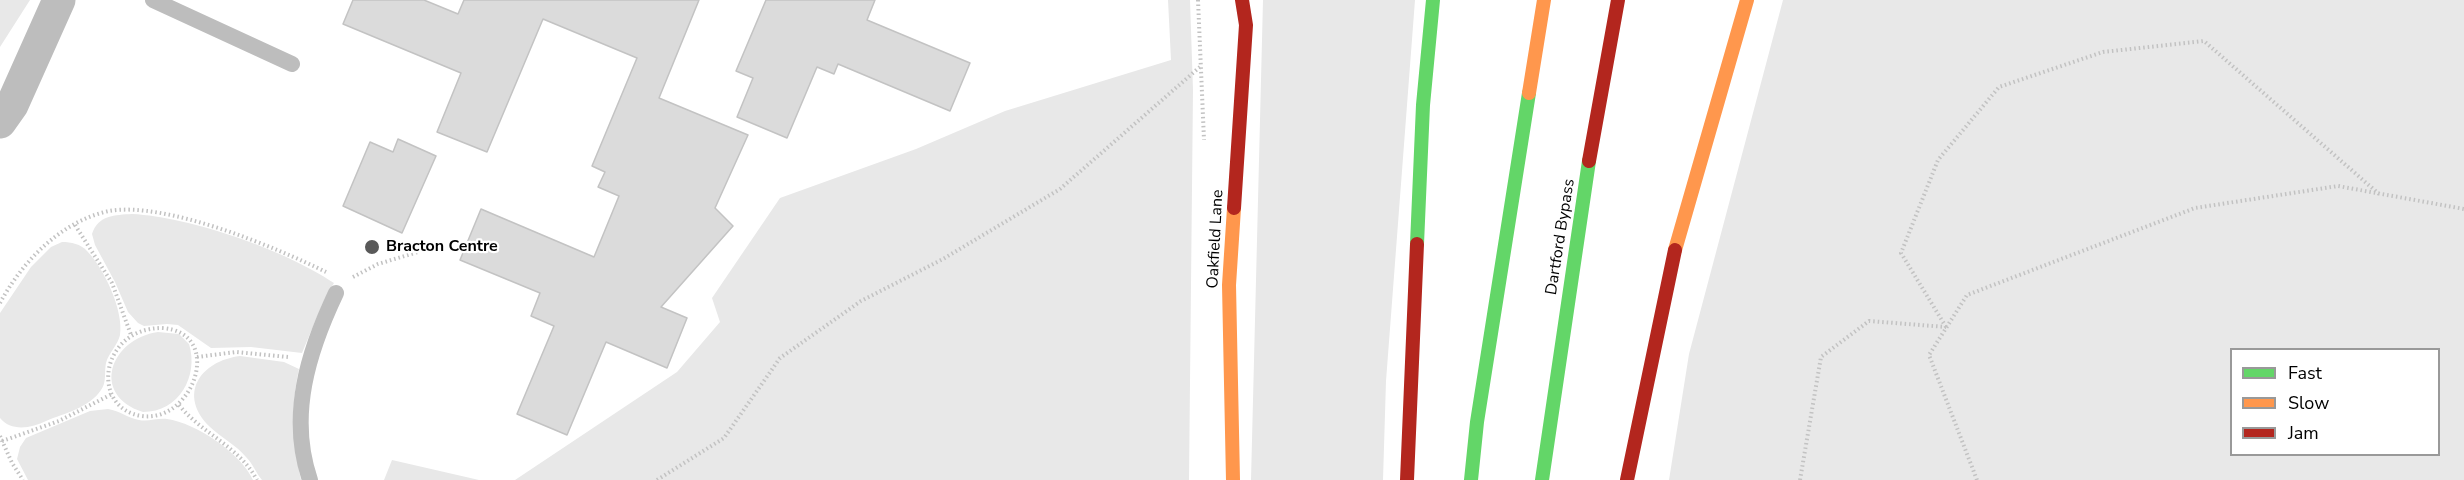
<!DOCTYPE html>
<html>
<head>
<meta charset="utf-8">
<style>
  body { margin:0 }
  #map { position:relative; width:2464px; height:480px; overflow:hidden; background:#fff; font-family:"Nunito Sans",sans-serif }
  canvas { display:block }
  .legend { position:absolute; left:2230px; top:348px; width:210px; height:108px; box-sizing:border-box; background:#fff; border:2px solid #999; margin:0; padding:8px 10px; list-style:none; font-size:18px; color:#000 }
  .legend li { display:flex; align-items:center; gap:12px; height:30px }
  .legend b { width:30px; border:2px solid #999 }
</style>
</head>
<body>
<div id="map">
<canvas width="2464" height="480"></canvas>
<ul class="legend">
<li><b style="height:8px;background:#63d668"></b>Fast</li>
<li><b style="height:8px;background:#ff974d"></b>Slow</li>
<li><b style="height:8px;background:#b3261e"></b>Jam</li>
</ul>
</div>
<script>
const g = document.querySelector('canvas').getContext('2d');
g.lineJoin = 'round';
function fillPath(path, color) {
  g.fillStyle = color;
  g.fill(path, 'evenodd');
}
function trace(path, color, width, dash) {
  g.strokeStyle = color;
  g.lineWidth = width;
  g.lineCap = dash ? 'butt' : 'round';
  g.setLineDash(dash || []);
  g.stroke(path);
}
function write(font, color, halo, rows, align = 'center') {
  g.font = font + ' "Nunito Sans",sans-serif';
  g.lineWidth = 4.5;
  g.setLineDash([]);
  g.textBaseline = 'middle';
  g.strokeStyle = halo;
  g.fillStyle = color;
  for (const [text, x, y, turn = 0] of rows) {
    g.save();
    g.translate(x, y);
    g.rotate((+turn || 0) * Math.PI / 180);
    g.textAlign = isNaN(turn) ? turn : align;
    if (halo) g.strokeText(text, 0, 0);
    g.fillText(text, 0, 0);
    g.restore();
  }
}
fillPath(new Path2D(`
  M 0,0 L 30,0 L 0,47 Z
  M 1168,0 L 1190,0 L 1193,90 L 1189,480 L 515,480 L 677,372 L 720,322 L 712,298 L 780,198 L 916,149 L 1005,111 L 1171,60 Z
  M 1263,0 L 1415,0 L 1386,381 L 1383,480 L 1251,480 Z
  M 1783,0 L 2464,0 L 2464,480 L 1669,480 L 1689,354 ZM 2232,350 L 2438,350 L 2438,454 L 2232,454 Z
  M 132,214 C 191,217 285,250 334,283 L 324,300 L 302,353 L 251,347 L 211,348 L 178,325 L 167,324 L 144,326 L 138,323 L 128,312 L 115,282 L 95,245 L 92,234 C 98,215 115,215 132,214 Z
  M 62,242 C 71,242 81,244 87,251 C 104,268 124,311 120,335 C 118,345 109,352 106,363 C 104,372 107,382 101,390 C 89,408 65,413 46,421 C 32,428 11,432 0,418 L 0,313 L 31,267 L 51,247 Z
  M 158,332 L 179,334 L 189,344 C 199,376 179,412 143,412 C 90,395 110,339 158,332 Z
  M 240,356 L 284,362 L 299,369 C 290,410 293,439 301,480 L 262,480 C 256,473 253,464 246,457 C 236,445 222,438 210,427 C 177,395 200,361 240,356 Z
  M 108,409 C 120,411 128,418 139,420 C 148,422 157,418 167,419 C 196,423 241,453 253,480 L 28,480 L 17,459 L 20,447 L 26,438 L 90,411 Z
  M 392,460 L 479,480 L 384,480 Z`), '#e8e8e8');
const building = new Path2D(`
  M 353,0 L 424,0 L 458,14 L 464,0 L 699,0 L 659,98 L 748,135 L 715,208 L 733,226 L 661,307 L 687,318 L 667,368 L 606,342 L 567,435 L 517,414 L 554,326 L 531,316 L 540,293 L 460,260 L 481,209 L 594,257 L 619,196 L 598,187 L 605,172 L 592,166 L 637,58 L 543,19 L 487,152 L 437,132 L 461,73 L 343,24 Z
  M 766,0 L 875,0 L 867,20 L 970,63 L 950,111 L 838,64 L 834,74 L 817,67 L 787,138 L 737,117 L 753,78 L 736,71 Z
  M 398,139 L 436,156 L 402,233 L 343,206 L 370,142 L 393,152 Z`);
fillPath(building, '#dbdbdb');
trace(building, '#c3c3c3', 1.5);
trace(new Path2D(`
  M 1198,0 L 1204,140
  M 75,225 L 112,283 L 131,335
  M 353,277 L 378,264 L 418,252
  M 0,303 C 22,262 61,221 109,211 C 165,201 275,247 326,272
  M 1946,327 L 1901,253 L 1938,160 L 1999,87 L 2103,52 L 2204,41 L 2379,194
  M 162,328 C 225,332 194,423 142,416 C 90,409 99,328 162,328 Z
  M 197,357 L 236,352 L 288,357
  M 179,405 C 202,434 239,446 257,480
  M 0,436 L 12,463 L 23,480
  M 2,441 L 59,421 L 112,394
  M 657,480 L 724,438 L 780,358 L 861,301 L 943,259 L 1060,189 L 1201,66
  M 1800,480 L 1821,357 L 1869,321 L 1946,327
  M 1977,480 L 1929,355 L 1967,295 L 2195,208 L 2338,186 L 2464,209`), '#c2c2c2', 4, [1.5, 3]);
trace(new Path2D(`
  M 153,0 L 292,64
  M 310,480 C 288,416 308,352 336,293`), '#bdbdbd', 16);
trace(new Path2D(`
  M 0,122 L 12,105 L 59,0`), '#bdbdbd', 33);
trace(new Path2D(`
  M 1417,244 L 1423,105 L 1433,0
  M 1471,480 L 1477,422 L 1529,93
  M 1542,480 L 1589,161`), '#63d668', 14);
trace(new Path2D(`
  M 1529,93 L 1544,0
  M 1675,250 L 1747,0
  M 1233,480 L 1229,285 L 1234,208`), '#ff974d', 14);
trace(new Path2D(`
  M 1589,161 L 1618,0
  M 1234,208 L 1246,25 L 1242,0
  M 1407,480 L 1417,244
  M 1627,480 L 1675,250`), '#b3261e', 14);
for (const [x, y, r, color] of [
  [372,247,8,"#595959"]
]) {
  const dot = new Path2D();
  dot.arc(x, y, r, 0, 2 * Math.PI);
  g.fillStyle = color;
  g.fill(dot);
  trace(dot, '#fff', 2);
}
write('16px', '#000', '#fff', [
  ["Dartford Bypass",1561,237,-81],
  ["Oakfield Lane",1216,239,-87]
]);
write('bold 16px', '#000', '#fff', [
  ["Bracton Centre",386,247]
], 'left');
</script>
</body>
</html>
